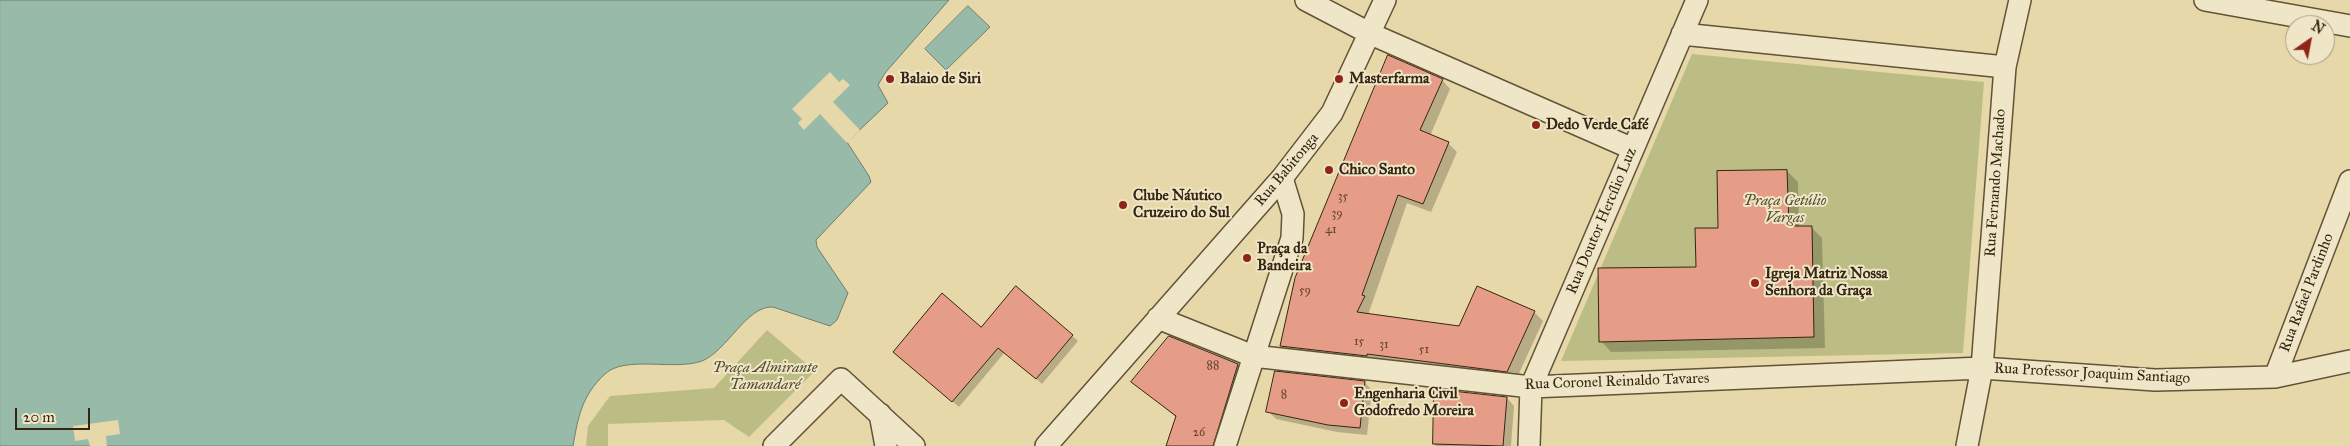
<!DOCTYPE html>
<html>
<head>
<meta charset="utf-8">
<style>
  body { margin:0 }
  #map { position:relative; width:2350px; height:446px; overflow:hidden; background:#e7d8a9; font-family:"IM FELL Great Primer",serif }
  canvas { display:block }
  .north { position:absolute; left:2285px; top:15px; width:50px; height:50px; box-sizing:border-box; background:#efe6c7; border:1px solid #a5997f; border-radius:50%; rotate:33deg; font-size:14px; font-weight:700; line-height:20px; text-align:center; color:#352512 }
  .north::after { content:''; display:block; margin:auto; width:18px; height:22px; background:#8f2418; clip-path:polygon(50% 0,100% 100%,50% 72%,0 100%) }
  .scale { position:absolute; left:15px; top:408px; width:75px; height:22px; box-sizing:border-box; border:2px solid #352512; border-top:0; padding-left:6px; font-size:15px; line-height:18px; white-space:nowrap; color:#352512; -webkit-text-stroke:4px #efe6c7; paint-order:stroke }
</style>
</head>
<body>
<div id="map">
<canvas width="2350" height="446"></canvas>
<div class="north">N</div>
<div class="scale">20 m</div>
</div>
<script>
const g = document.querySelector('canvas').getContext('2d');
g.lineJoin = 'round';
function fillPath(path, color) {
  g.fillStyle = color;
  g.fill(path, 'evenodd');
}
function trace(path, color, width, dash) {
  g.strokeStyle = color;
  g.lineWidth = width;
  g.lineCap = dash ? 'butt' : 'round';
  g.setLineDash(dash || []);
  g.stroke(path);
}
function write(font, color, halo, rows, align = 'center') {
  g.font = font + ' "IM FELL Great Primer",serif';
  g.lineWidth = 4;
  g.setLineDash([]);
  g.textBaseline = 'middle';
  g.strokeStyle = halo;
  g.fillStyle = color;
  for (const [text, x, y, turn = 0] of rows) {
    g.save();
    g.translate(x, y);
    g.rotate((+turn || 0) * Math.PI / 180);
    g.textAlign = isNaN(turn) ? turn : align;
    if (halo) g.strokeText(text, 0, 0);
    g.fillText(text, 0, 0);
    g.restore();
  }
}
fillPath(new Path2D(`
  M 1692,54 L 1984,82 L 1963,353 L 1561,361 Z
  M 767,330 L 815,371 L 749,437 L 724,420 L 608,424 L 608,446 L 586,446 L 588,426 L 610,396 L 714,388 Z`), '#bbbd84');
const water = new Path2D(`
  M 0,0 L 949,0 L 885,73 L 878,85 L 888,103 L 847,142 L 869,176 L 871,182 L 816,240 L 817,247 L 848,293 L 837,320 L 830,326 L 773,307 C 747,305 727,351 702,361 C 674,371 625,355 605,374 C 582,395 578,417 573,446 L 0,446 Z
  M 968,6 L 990,27 L 946,70 L 925,49 Z`);
fillPath(water, '#97baa9');
trace(water, '#707e6d', 1);
fillPath(new Path2D(`
  M 830,72 L 839,82 L 843,79 L 850,85 L 833,102 L 860,130 L 847,143 L 820,114 L 804,130 L 798,123 L 802,119 L 792,109 Z
  M 118,420 L 120,434 L 106,436 L 107,446 L 90,446 L 88,439 L 75,441 L 73,426 Z`), '#e7d8a9');
fillPath(new Path2D(`
  M 1442,80 L 1450,89 L 1430,136 L 1448,143 L 1457,152 L 1431,212 L 1407,203 L 1368,315 L 1460,328 L 1534,312 L 1543,321 L 1516,380 L 1290,355 L 1282,346 Z
  M 1787,171 L 1798,182 L 1799,227 L 1811,227 L 1822,238 L 1825,348 L 1611,352 L 1601,341 L 1697,268 L 1720,229 Z
  M 1072,336 L 1078,341 L 1042,384 L 1005,352 L 959,407 L 900,357 Z
  M 1238,365 L 1246,373 L 1223,446 L 1167,446 L 1177,418 L 1133,382 Z
  M 1364,382 L 1372,390 L 1367,435 L 1337,432 L 1276,419 L 1268,411 Z
  M 1507,398 L 1514,406 L 1511,446 L 1436,446 L 1434,443 Z`), '#0003');
const building = new Path2D(`
  M 1388,55 L 1443,79 L 1420,130 L 1449,142 L 1423,204 L 1398,195 L 1362,295 L 1365,296 L 1357,312 L 1459,326 L 1477,286 L 1535,311 L 1507,372 L 1367,354 L 1367,356 L 1280,346 L 1295,278 Z
  M 1787,170 L 1789,226 L 1812,226 L 1814,337 L 1599,342 L 1598,268 L 1696,267 L 1695,228 L 1718,228 L 1717,171 Z
  M 1016,286 L 1073,335 L 1036,379 L 998,348 L 952,402 L 893,352 L 942,293 L 981,327 Z
  M 1169,336 L 1238,364 L 1213,446 L 1166,446 L 1176,416 L 1131,382 Z
  M 1275,371 L 1365,381 L 1360,428 L 1328,425 L 1266,412 Z
  M 1434,389 L 1507,397 L 1503,446 L 1433,444 Z`);
fillPath(building, '#e69d87');
trace(building, '#352512', 1);
const minor = new Path2D(`
  M 1306,0 L 1371,34 L 1633,149
  M 2205,0 L 2350,26
  M 1682,34 L 2005,67
  M 1158,318 L 1253,356 L 1531,387 L 1982,368 L 2155,380 L 2275,377 L 2350,361
  M 2275,377 L 2350,181
  M 880,414 L 886,446
  M 774,446 L 841,379 L 914,446
  M 1046,446 L 1282,178 L 1332,113 L 1385,0
  M 1225,446 L 1292,238 L 1293,214 L 1282,178
  M 1529,446 L 1531,387 L 1697,0
  M 1967,446 L 1982,368 L 2005,67 L 2020,0`);
trace(minor, '#625238', 24);
trace(minor, '#efe6c7', 21);
for (const [x, y, r, color] of [
  [890,79,5,"#8f2418"],
  [1339,79,5,"#8f2418"],
  [1536,125,5,"#8f2418"],
  [1329,170,5,"#8f2418"],
  [1123,205,5,"#8f2418"],
  [1247,258,5,"#8f2418"],
  [1755,283,5,"#8f2418"],
  [1344,403,5,"#8f2418"]
]) {
  const dot = new Path2D();
  dot.arc(x, y, r, 0, 2 * Math.PI);
  g.fillStyle = color;
  g.fill(dot);
  trace(dot, '#efe6c7', 2);
}
write('12px', '#61432f', null, [
  ["35",1343,197],
  ["39",1337,214],
  ["41",1331,230],
  ["59",1305,291],
  ["15",1359,342],
  ["31",1384,345],
  ["51",1424,350],
  ["88",1213,366],
  ["8",1284,395],
  ["26",1199,433]
]);
write('bold 15px', '#352512', '#efe6c7', [
  ["Balaio de Siri",900,79],
  ["Masterfarma",1349,79],
  ["Dedo Verde Café",1546,125],
  ["Chico Santo",1339,170],
  ["Clube Náutico",1133,196],
  ["Cruzeiro do Sul",1133,213],
  ["Praça da",1257,249],
  ["Bandeira",1257,266],
  ["Igreja Matriz Nossa",1765,274],
  ["Senhora da Graça",1765,291],
  ["Engenharia Civil",1354,394],
  ["Godofredo Moreira",1354,411]
], 'left');
write('15px', '#352512', '#efe6c7', [
  ["Rua Babitonga",1287,170,-50],
  ["Rua Fernando Machado",1996,183,-86],
  ["Rua Doutor Hercílio Luz",1602,221,-67],
  ["Rua Rafael Pardinho",2307,293,-69],
  ["Rua Professor Joaquim Santiago",2092,374,3],
  ["Rua Coronel Reinaldo Tavares",1617,382,-2]
]);
write('italic 15px', '#564b2e', '#efe6c7', [
  ["Praça Getúlio",1785,201],
  ["Vargas",1785,218],
  ["Praça Almirante",765,368],
  ["Tamandaré",765,385]
]);
</script>
</body>
</html>
